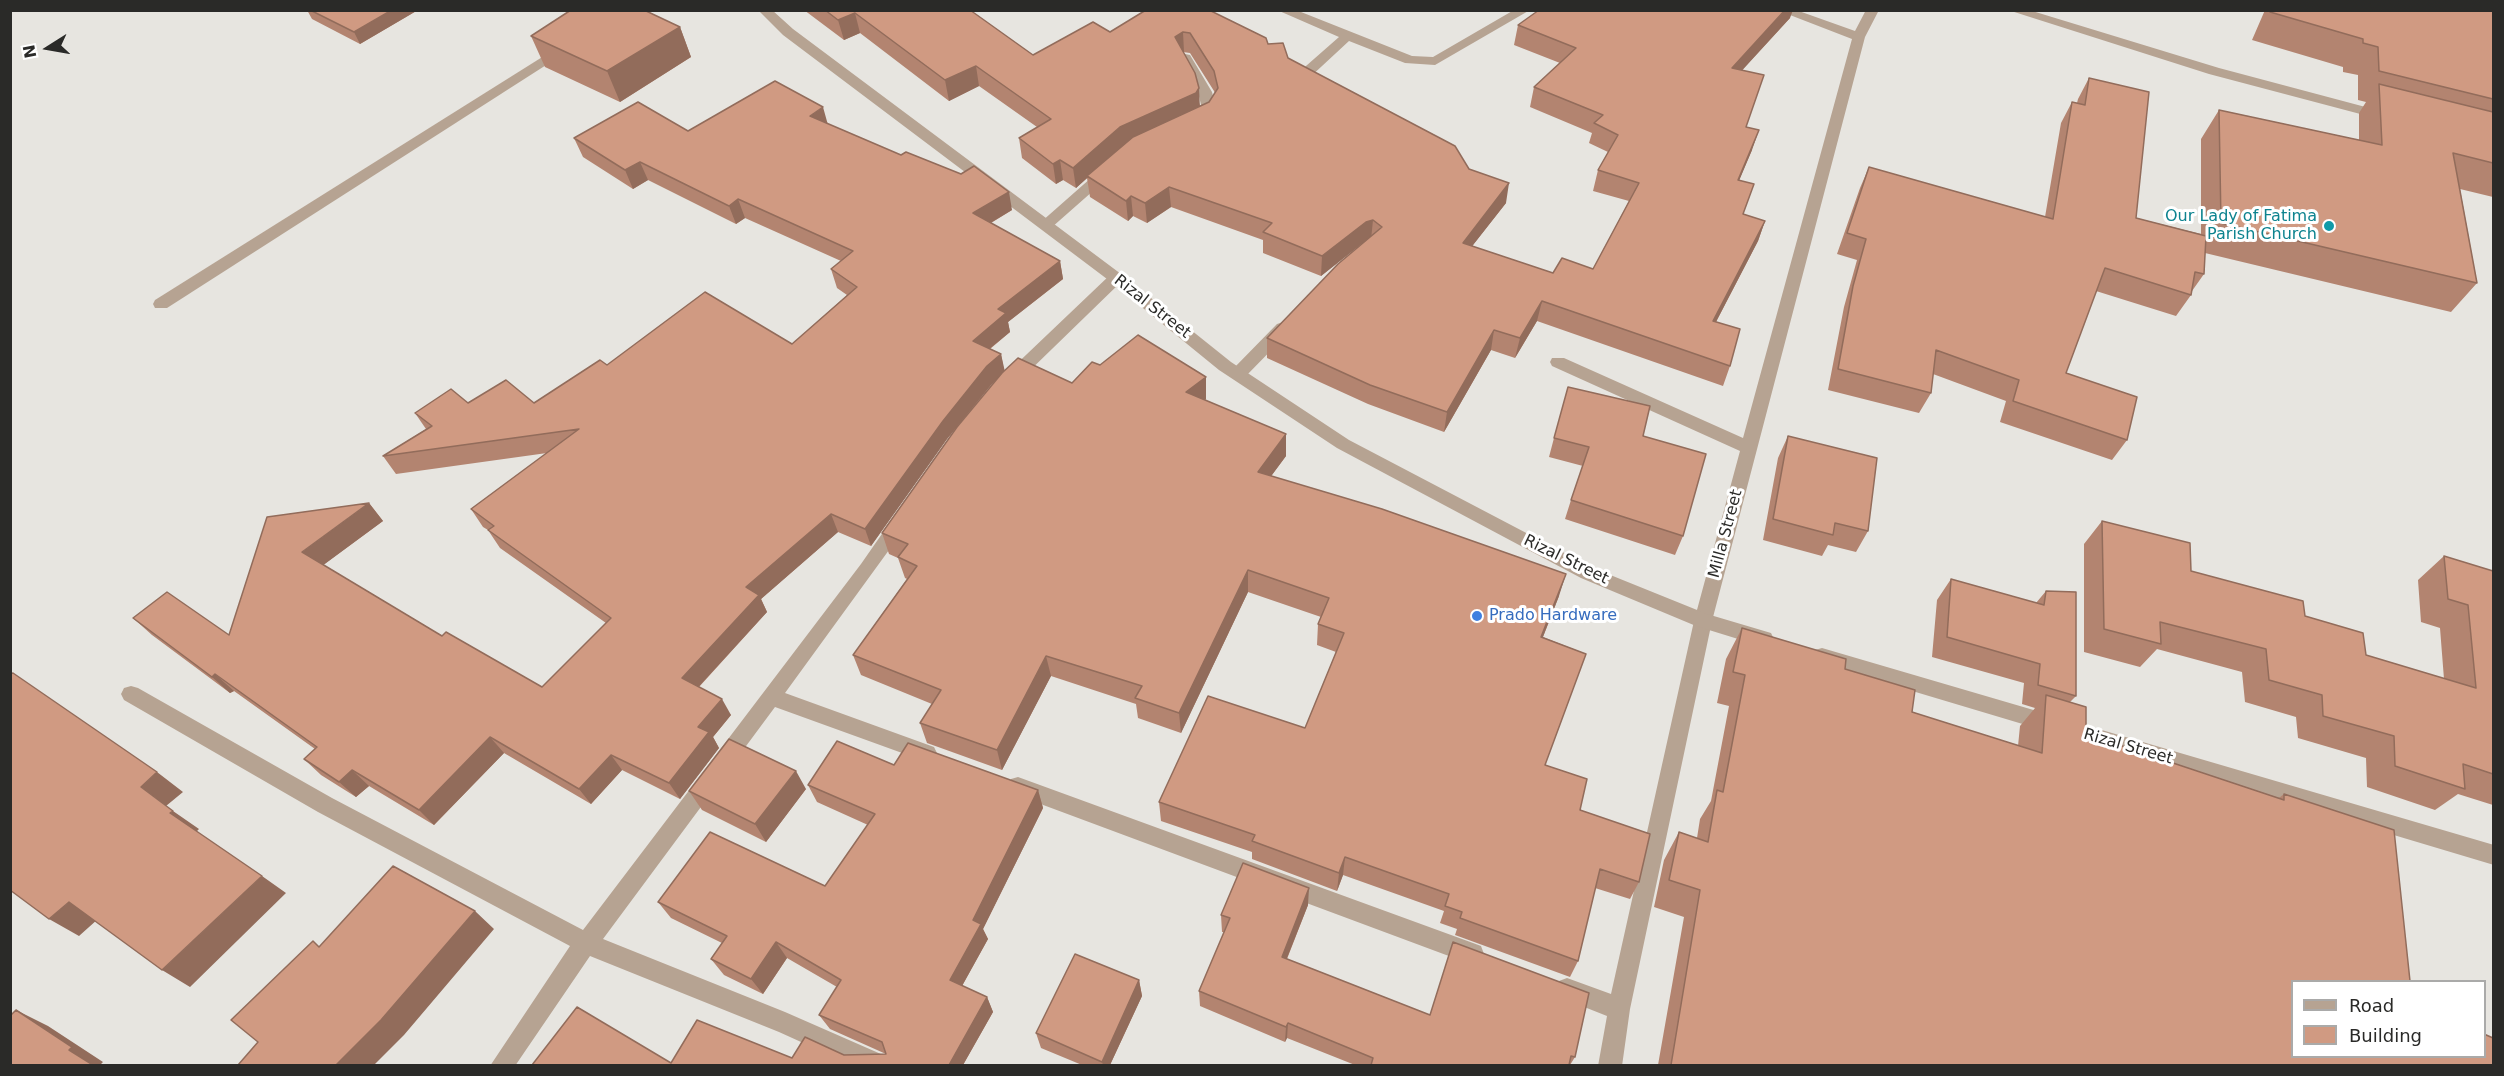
<!DOCTYPE html>
<html>
<head>
<meta charset="utf-8">
<style>
  body { margin:0 }
  #map { position:relative; width:2504px; height:1076px; overflow:hidden; background:#e7e5e0; font-family:"DejaVu Sans",sans-serif }
  canvas { display:block }
  .frame { position:absolute; inset:0; border:12px solid #2a2a28; pointer-events:none }
  .legend { position:absolute; left:2291px; top:980px; width:195px; height:78px; box-sizing:border-box; background:#fff; border:2px solid #aaaaa9; margin:0; padding:8px 10px; list-style:none; font-size:18px; color:#2a2a28 }
  .legend li { display:flex; align-items:center; gap:12px; height:30px }
  .legend b { width:30px; border:2px solid #aaaaa9 }
  .north { position:absolute; left:18px; top:18px; width:60px; height:60px; -webkit-text-stroke:4px #fff; paint-order:stroke; rotate:259deg; font-size:16px; font-weight:700; line-height:24px; text-align:center; color:#2a2a28 }
  .north::after { content:''; display:block; margin:auto; width:21px; height:27px; background:#2a2a28; clip-path:polygon(50% 0,100% 100%,50% 72%,0 100%) }
</style>
</head>
<body>
<div id="map">
<canvas width="2504" height="1076"></canvas>
<div class="frame"></div>
<ul class="legend">
<li><b style="height:8px;background:#b6a392"></b>Road</li>
<li><b style="height:16px;background:#d09a82"></b>Building</li>
</ul>
<div class="north">N</div>
</div>
<script>
const g = document.querySelector('canvas').getContext('2d');
g.lineJoin = 'round';
function fillPath(path, color) {
  g.fillStyle = color;
  g.fill(path, 'evenodd');
}
function trace(path, color, width, dash) {
  g.strokeStyle = color;
  g.lineWidth = width;
  g.lineCap = dash ? 'butt' : 'round';
  g.setLineDash(dash || []);
  g.stroke(path);
}
function write(font, color, halo, rows, align = 'center') {
  g.font = font + ' "DejaVu Sans",sans-serif';
  g.lineWidth = 6;
  g.setLineDash([]);
  g.textBaseline = 'middle';
  g.strokeStyle = halo;
  g.fillStyle = color;
  for (const [text, x, y, turn = 0] of rows) {
    g.save();
    g.translate(x, y);
    g.rotate((+turn || 0) * Math.PI / 180);
    g.textAlign = isNaN(turn) ? turn : align;
    if (halo) g.strokeText(text, 0, 0);
    g.fillText(text, 0, 0);
    g.restore();
  }
}
fillPath(new Path2D(`
  M 563,44 L 569,48 L 568,51 L 167,308 L 155,308 L 153,304 L 155,300 Z`), '#b6a392');
fillPath(new Path2D(`
  M 1277,10 L 1296,10 L 1412,56 L 1433,57 L 1514,10 L 1530,10 L 1435,65 L 1405,63 L 1349,41 L 1308,79 L 1303,80 L 1296,76 L 1298,73 L 1339,37 Z
  M 1777,10 L 1796,10 L 1855,31 L 1866,10 L 1879,10 L 1865,37 L 1712,621 L 1630,1009 L 1622,1066 L 1598,1066 L 1607,1016 L 1559,997 L 1556,989 L 1559,981 L 1567,978 L 1611,994 L 1694,621 L 1740,451 L 1552,366 L 1550,362 L 1552,358 L 1564,358 L 1743,438 L 1852,39 Z
  M 2008,10 L 2029,10 L 2219,68 L 2388,113 L 2390,116 L 2383,120 L 2209,74 Z
  M 1185,54 L 1190,55 L 1212,92 L 1216,109 L 1204,124 L 1199,125 L 1192,121 L 1202,109 L 1198,92 L 1178,58 Z
  M 1105,169 L 1112,173 L 1110,176 L 1051,228 L 1041,228 L 1039,225 L 1041,222 L 1100,170 Z
  M 1116,273 L 1124,278 L 1121,282 L 1018,382 L 1006,382 L 1004,378 L 1006,374 L 1111,274 Z
  M 1283,322 L 1289,324 L 1291,328 L 1289,332 L 1244,378 L 1232,378 L 1230,374 L 1232,370 L 1277,324 Z
  M 899,516 L 905,518 L 908,523 L 905,528 L 785,693 L 934,747 L 937,753 L 934,759 L 927,762 L 775,707 L 603,939 L 785,1012 L 890,1058 L 893,1066 L 854,1066 L 779,1032 L 590,956 L 515,1066 L 490,1066 L 570,946 L 318,812 L 124,700 L 121,694 L 124,688 L 131,686 L 138,688 L 332,798 L 583,930 L 861,564 L 893,518 Z
  M 1018,777 L 1473,943 L 1481,946 L 1484,954 L 1481,962 L 1473,965 L 1011,793 L 1008,786 L 1011,779 Z`), '#b6a392');
fillPath(new Path2D(`
  M 758,10 L 772,10 L 793,29 L 1121,274 L 1231,362 L 1349,440 L 1593,568 L 1707,614 L 1771,633 L 1774,639 L 1771,645 L 1764,647 L 1696,626 L 1581,578 L 1337,448 L 1219,370 L 1111,282 L 783,35 Z
  M 1822,648 L 2494,845 L 2494,865 L 1822,664 L 1815,662 L 1812,656 L 1815,650 Z`), '#b6a392');
fillPath(new Path2D(`
  M 307,10 L 418,10 L 360,44 L 312,19 Z
  M 804,10 L 970,10 L 1033,55 L 1110,32 L 1146,10 L 1268,44 L 1288,58 L 1469,169 L 1506,203 L 1472,246 L 1553,273 L 1593,269 L 1629,201 L 1593,191 L 1598,170 L 1608,152 L 1589,143 L 1592,133 L 1530,107 L 1534,87 L 1560,63 L 1514,45 L 1518,25 L 1790,18 L 1742,70 L 1746,127 L 1752,150 L 1739,180 L 1743,214 L 1765,221 L 1758,241 L 1716,322 L 1730,366 L 1723,386 L 1537,321 L 1515,358 L 1491,350 L 1444,432 L 1368,404 L 1267,358 L 1267,338 L 1364,242 L 1321,276 L 1263,253 L 1263,240 L 1171,207 L 1147,223 L 1133,216 L 1128,221 L 1090,197 L 1087,178 L 1076,188 L 1063,180 L 1056,184 L 1022,158 L 1019,138 L 1037,127 L 979,86 L 949,101 L 860,33 L 844,40 ZM 1183,52 L 1190,53 L 1214,91 L 1215,93 L 1209,102 L 1200,106 Z
  M 2265,10 L 2493,10 L 2493,197 L 2460,189 L 2477,283 L 2451,312 L 2205,253 L 2204,274 L 2192,291 L 2191,295 L 2176,316 L 2096,291 L 2066,373 L 2127,440 L 2112,460 L 2000,422 L 2006,401 L 1933,374 L 1931,393 L 1919,413 L 1828,390 L 1844,307 L 1857,260 L 1837,254 L 1860,188 L 1869,167 L 2045,217 L 2061,123 L 2072,102 L 2077,103 L 2078,99 L 2089,78 L 2136,218 L 2201,234 L 2201,139 L 2219,110 L 2359,140 L 2359,113 L 2366,102 L 2358,100 L 2358,75 L 2343,72 L 2343,67 L 2252,40 Z
  M 680,27 L 691,57 L 620,102 L 545,67 L 531,36 Z
  M 828,124 L 1012,210 L 991,223 L 1060,261 L 1063,279 L 1008,322 L 1010,332 L 990,349 L 1001,354 L 1004,371 L 1072,383 L 1100,365 L 1206,377 L 1206,399 L 1205,400 L 1286,456 L 1271,476 L 1559,596 L 1543,637 L 1586,654 L 1545,765 L 1580,810 L 1639,882 L 1630,899 L 1595,888 L 1578,961 L 1570,977 L 1455,935 L 1457,929 L 1440,923 L 1444,911 L 1343,875 L 1337,891 L 1252,859 L 1252,852 L 1161,821 L 1159,802 L 1305,728 L 1336,652 L 1317,645 L 1318,624 L 1321,617 L 1248,592 L 1181,733 L 1138,718 L 1136,704 L 1051,676 L 1002,770 L 927,743 L 920,723 L 932,704 L 861,675 L 853,655 L 907,579 L 905,578 L 898,558 L 889,554 L 882,533 L 997,379 L 991,385 L 947,439 L 871,546 L 838,532 L 761,599 L 767,612 L 699,687 L 731,715 L 713,737 L 719,748 L 680,799 L 622,770 L 591,804 L 504,753 L 434,825 L 369,786 L 356,797 L 321,775 L 304,759 L 315,749 L 234,691 L 230,693 L 152,635 L 133,618 L 229,635 L 369,503 L 383,521 L 323,565 L 442,636 L 542,687 L 606,623 L 500,548 L 488,530 L 483,527 L 471,509 L 547,453 L 396,474 L 383,456 L 426,429 L 415,413 L 468,403 L 534,403 L 607,365 L 792,344 L 847,295 L 837,288 L 831,269 L 841,261 L 745,218 L 736,224 L 648,180 L 633,189 L 583,157 L 574,138 Z
  M 1643,436 L 1683,536 L 1675,555 L 1565,519 L 1571,500 L 1583,466 L 1549,457 L 1554,438 Z
  M 1788,436 L 1868,531 L 1856,552 L 1828,545 L 1822,556 L 1763,540 L 1778,458 Z
  M 2102,521 L 2191,571 L 2305,616 L 2366,655 L 2444,679 L 2440,628 L 2421,622 L 2418,580 L 2444,556 L 2493,571 L 2493,805 L 2458,794 L 2435,810 L 2367,787 L 2366,758 L 2298,738 L 2296,717 L 2245,702 L 2242,672 L 2157,649 L 2140,667 L 2084,652 L 2084,544 Z
  M 1951,579 L 2036,603 L 2046,591 L 2076,696 L 2070,702 L 2086,734 L 2279,798 L 2284,794 L 2292,981 L 2493,1065 L 1658,1065 L 1684,917 L 1654,907 L 1664,860 L 1679,832 L 1697,838 L 1700,819 L 1711,801 L 1729,706 L 1717,703 L 1726,659 L 1742,628 L 1845,669 L 1912,712 L 2018,746 L 2020,726 L 2035,708 L 2022,704 L 2024,683 L 1932,657 L 1937,600 Z
  M 894,765 L 1038,790 L 1043,808 L 983,929 L 988,939 L 962,986 L 987,997 L 993,1012 L 963,1065 L 671,1063 L 792,1058 L 844,1055 L 886,1054 L 830,1029 L 819,1015 L 837,987 L 787,958 L 763,994 L 724,975 L 711,959 L 722,943 L 671,918 L 658,902 L 825,886 L 868,825 L 817,802 L 808,785 Z
  M 806,789 L 766,842 L 702,810 L 689,791 Z
  M 1308,905 L 1287,959 L 1430,1015 L 1575,1057 L 1570,1065 L 1355,1065 L 1287,1038 L 1285,1042 L 1200,1006 L 1199,991 L 1224,932 L 1222,932 L 1221,915 Z
  M 1139,980 L 1142,996 L 1110,1065 L 1082,1065 L 1041,1048 L 1036,1033 Z`), '#b38470');
fillPath(new Path2D(`
  M 392,10 L 418,10 L 360,44 L 354,32 Z
  M 1785,10 L 1793,10 L 1790,18 L 1726,88 L 1732,68 Z
  M 855,13 L 860,33 L 844,40 L 838,20 Z
  M 680,27 L 691,57 L 620,102 L 607,71 Z
  M 1183,32 L 1184,52 L 1176,57 L 1175,37 Z
  M 976,66 L 979,86 L 949,101 L 945,80 Z
  M 1199,88 L 1200,109 L 1122,147 L 1076,188 L 1073,168 L 1120,127 Z
  M 823,107 L 828,125 L 810,116 Z
  M 1759,130 L 1752,150 L 1731,200 L 1738,180 Z
  M 1060,160 L 1063,180 L 1056,184 L 1053,164 Z
  M 640,162 L 648,180 L 633,189 L 625,170 Z
  M 1509,183 L 1506,203 L 1459,263 L 1463,243 Z
  M 1169,187 L 1171,207 L 1147,223 L 1145,203 Z
  M 1009,192 L 1012,210 L 977,231 L 973,213 Z
  M 1131,196 L 1133,216 L 1128,221 L 1126,201 Z
  M 738,199 L 745,218 L 736,224 L 729,206 Z
  M 1373,220 L 1371,240 L 1364,242 L 1321,276 L 1322,256 L 1366,222 Z
  M 1765,221 L 1758,241 L 1706,341 L 1713,321 Z
  M 1060,261 L 1063,279 L 1008,322 L 1010,332 L 977,359 L 973,341 L 998,309 Z
  M 1542,301 L 1537,321 L 1515,358 L 1520,338 Z
  M 1494,330 L 1491,350 L 1444,432 L 1447,412 Z
  M 1001,354 L 1005,372 L 991,385 L 947,439 L 871,546 L 865,529 L 943,421 L 987,366 Z
  M 1206,377 L 1206,399 L 1187,415 L 1186,392 Z
  M 1286,434 L 1286,456 L 1258,494 L 1258,472 Z
  M 369,503 L 383,521 L 318,569 L 302,552 Z
  M 831,514 L 838,532 L 761,599 L 767,612 L 692,694 L 682,678 L 746,587 Z
  M 1248,570 L 1248,592 L 1181,733 L 1179,713 Z
  M 1566,574 L 1559,596 L 1535,657 L 1541,637 Z
  M 1046,656 L 1051,676 L 1002,770 L 997,750 Z
  M 215,674 L 234,691 L 230,693 L 212,677 Z
  M 722,699 L 731,715 L 713,737 L 719,748 L 680,799 L 669,783 L 698,727 Z
  M 490,737 L 504,753 L 434,825 L 419,810 Z
  M 611,755 L 622,770 L 591,804 L 579,789 Z
  M 352,770 L 369,786 L 356,797 L 339,782 Z
  M 796,771 L 806,789 L 766,842 L 755,824 Z
  M 157,772 L 183,792 L 166,806 L 141,787 Z
  M 1038,790 L 1043,808 L 983,929 L 988,939 L 957,995 L 950,980 L 973,920 Z
  M 173,811 L 199,829 L 196,832 L 170,813 Z
  M 1345,857 L 1343,875 L 1337,891 L 1339,873 Z
  M 262,876 L 286,893 L 190,987 L 162,970 Z
  M 1309,888 L 1308,905 L 1281,973 L 1282,957 Z
  M 69,902 L 98,919 L 79,936 L 49,919 Z
  M 475,911 L 494,929 L 404,1035 L 374,1065 L 336,1065 Z
  M 776,942 L 787,958 L 763,994 L 751,979 Z
  M 1139,980 L 1142,996 L 1110,1065 L 1103,1065 L 1102,1062 Z
  M 987,997 L 993,1012 L 963,1065 L 949,1065 Z
  M 16,1010 L 48,1026 L 103,1062 L 100,1065 L 101,1065 L 93,1065 L 69,1050 Z
  M 1288,1023 L 1287,1038 L 1285,1042 L 1286,1027 Z`), '#926c5b');
const building = new Path2D(`
  M 310,10 L 392,10 L 354,32 Z
  M 571,10 L 644,10 L 680,27 L 607,71 L 531,36 Z
  M 825,10 L 970,10 L 1033,55 L 1093,22 L 1110,32 L 1146,10 L 1209,10 L 1266,38 L 1268,44 L 1283,43 L 1288,58 L 1455,146 L 1469,169 L 1509,183 L 1463,243 L 1553,273 L 1562,258 L 1593,269 L 1639,183 L 1598,170 L 1618,135 L 1594,123 L 1603,115 L 1534,87 L 1576,48 L 1518,25 L 1539,10 L 1785,10 L 1732,68 L 1764,75 L 1746,127 L 1759,130 L 1738,180 L 1754,184 L 1743,214 L 1765,221 L 1713,321 L 1740,329 L 1730,366 L 1542,301 L 1520,338 L 1494,330 L 1447,412 L 1370,385 L 1267,338 L 1338,264 L 1382,227 L 1373,220 L 1366,222 L 1322,256 L 1263,232 L 1272,223 L 1169,187 L 1145,203 L 1131,196 L 1126,201 L 1087,176 L 1133,137 L 1209,102 L 1218,88 L 1214,71 L 1190,33 L 1183,32 L 1175,37 L 1195,73 L 1199,88 L 1196,93 L 1120,127 L 1073,168 L 1060,160 L 1053,164 L 1019,138 L 1051,119 L 976,66 L 945,80 L 855,13 L 838,20 Z
  M 2271,10 L 2493,10 L 2493,99 L 2379,71 L 2378,47 L 2363,43 L 2363,39 L 2270,12 Z
  M 2089,78 L 2149,92 L 2136,218 L 2206,236 L 2204,274 L 2195,272 L 2191,295 L 2105,268 L 2066,373 L 2137,397 L 2127,440 L 2013,401 L 2019,380 L 1936,350 L 1931,393 L 1838,369 L 1853,286 L 1866,239 L 1847,233 L 1869,167 L 2053,219 L 2072,102 L 2085,105 Z
  M 775,81 L 823,107 L 810,116 L 901,155 L 906,152 L 961,174 L 974,166 L 1009,192 L 973,213 L 1060,261 L 998,309 L 1006,313 L 973,341 L 1001,354 L 987,366 L 943,421 L 865,529 L 831,514 L 746,587 L 759,595 L 682,678 L 722,699 L 698,727 L 709,732 L 669,783 L 611,755 L 579,789 L 490,737 L 419,810 L 352,770 L 339,782 L 304,759 L 317,747 L 215,674 L 212,677 L 133,618 L 167,592 L 229,635 L 267,517 L 369,503 L 302,552 L 442,636 L 446,632 L 542,687 L 611,618 L 488,530 L 494,526 L 471,509 L 579,429 L 383,456 L 432,426 L 415,413 L 451,389 L 468,403 L 506,380 L 534,403 L 600,360 L 607,365 L 705,292 L 792,344 L 857,287 L 831,269 L 853,251 L 738,199 L 729,206 L 640,162 L 625,170 L 574,138 L 638,102 L 688,131 Z
  M 2379,84 L 2493,112 L 2493,163 L 2453,153 L 2477,283 L 2221,223 L 2219,110 L 2382,145 Z
  M 1138,335 L 1206,377 L 1186,392 L 1286,434 L 1258,472 L 1382,509 L 1566,574 L 1541,637 L 1586,654 L 1545,765 L 1587,779 L 1580,810 L 1650,834 L 1639,882 L 1600,869 L 1578,961 L 1460,918 L 1462,912 L 1445,906 L 1449,894 L 1345,857 L 1339,873 L 1252,841 L 1255,835 L 1159,802 L 1208,696 L 1305,728 L 1344,633 L 1318,624 L 1329,598 L 1248,570 L 1179,713 L 1135,698 L 1142,686 L 1046,656 L 997,750 L 920,723 L 941,690 L 853,655 L 917,566 L 898,557 L 908,544 L 882,533 L 957,427 L 1002,373 L 1018,358 L 1072,383 L 1092,362 L 1100,365 Z
  M 1568,387 L 1650,406 L 1643,436 L 1706,454 L 1683,536 L 1571,500 L 1589,447 L 1554,438 Z
  M 1788,436 L 1877,458 L 1868,531 L 1835,523 L 1833,535 L 1773,519 Z
  M 2102,521 L 2190,543 L 2191,571 L 2303,601 L 2305,616 L 2363,633 L 2366,655 L 2476,688 L 2468,605 L 2448,599 L 2444,556 L 2493,571 L 2493,774 L 2463,764 L 2465,789 L 2395,766 L 2394,736 L 2323,716 L 2322,695 L 2269,680 L 2266,649 L 2160,622 L 2161,644 L 2104,629 Z
  M 1951,579 L 2044,605 L 2046,591 L 2076,592 L 2076,696 L 2038,685 L 2040,664 L 1947,637 Z
  M 1742,628 L 1846,659 L 1845,669 L 1915,690 L 1912,712 L 2042,753 L 2046,695 L 2086,707 L 2086,734 L 2284,800 L 2284,794 L 2394,830 L 2410,981 L 2292,981 L 2292,1056 L 2484,1056 L 2484,1034 L 2493,1038 L 2493,1065 L 1671,1065 L 1700,890 L 1669,880 L 1679,832 L 1708,842 L 1717,790 L 1723,792 L 1745,675 L 1733,672 Z
  M 13,673 L 157,772 L 141,787 L 173,811 L 170,813 L 262,876 L 162,970 L 69,902 L 49,919 L 10,890 L 10,674 Z
  M 729,739 L 796,771 L 755,824 L 689,791 Z
  M 837,741 L 894,765 L 908,743 L 1038,790 L 973,920 L 981,924 L 950,980 L 987,997 L 949,1065 L 532,1065 L 577,1007 L 671,1063 L 697,1020 L 792,1058 L 805,1037 L 844,1055 L 886,1054 L 882,1042 L 819,1015 L 841,980 L 776,942 L 751,979 L 711,959 L 727,936 L 658,902 L 710,832 L 825,886 L 875,814 L 808,785 Z
  M 1243,863 L 1309,888 L 1282,957 L 1430,1015 L 1453,942 L 1589,993 L 1575,1057 L 1571,1056 L 1569,1065 L 1371,1065 L 1373,1058 L 1288,1023 L 1286,1027 L 1199,991 L 1230,918 L 1221,915 Z
  M 393,866 L 475,911 L 381,1020 L 336,1065 L 238,1065 L 258,1042 L 231,1020 L 313,941 L 319,947 Z
  M 1075,954 L 1139,980 L 1102,1062 L 1036,1033 Z
  M 16,1010 L 72,1047 L 69,1050 L 93,1065 L 10,1065 L 10,1016 Z`);
fillPath(building, '#d09a82');
trace(building, '#926c5b', 1.5);
for (const [x, y, r, color] of [
  [2329,226,6,"#0f9aa8"],
  [1477,616,6,"#3f7fe0"]
]) {
  const dot = new Path2D();
  dot.arc(x, y, r, 0, 2 * Math.PI);
  g.fillStyle = color;
  g.fill(dot);
  trace(dot, '#fff', 2);
}
write('16px', '#0d838f', '#fff', [
  ["Our Lady of Fatima",2317,217],
  ["Parish Church",2317,235]
], 'right');
write('16px', '#2a2a28', '#fff', [
  ["Rizal Street",1152,307,38],
  ["Milla Street",1726,534,-75],
  ["Rizal Street",1566,560,26],
  ["Rizal Street",2128,747,16]
]);
write('16px', '#366cbe', '#fff', [
  ["Prado Hardware",1489,616]
], 'left');
</script>
</body>
</html>
